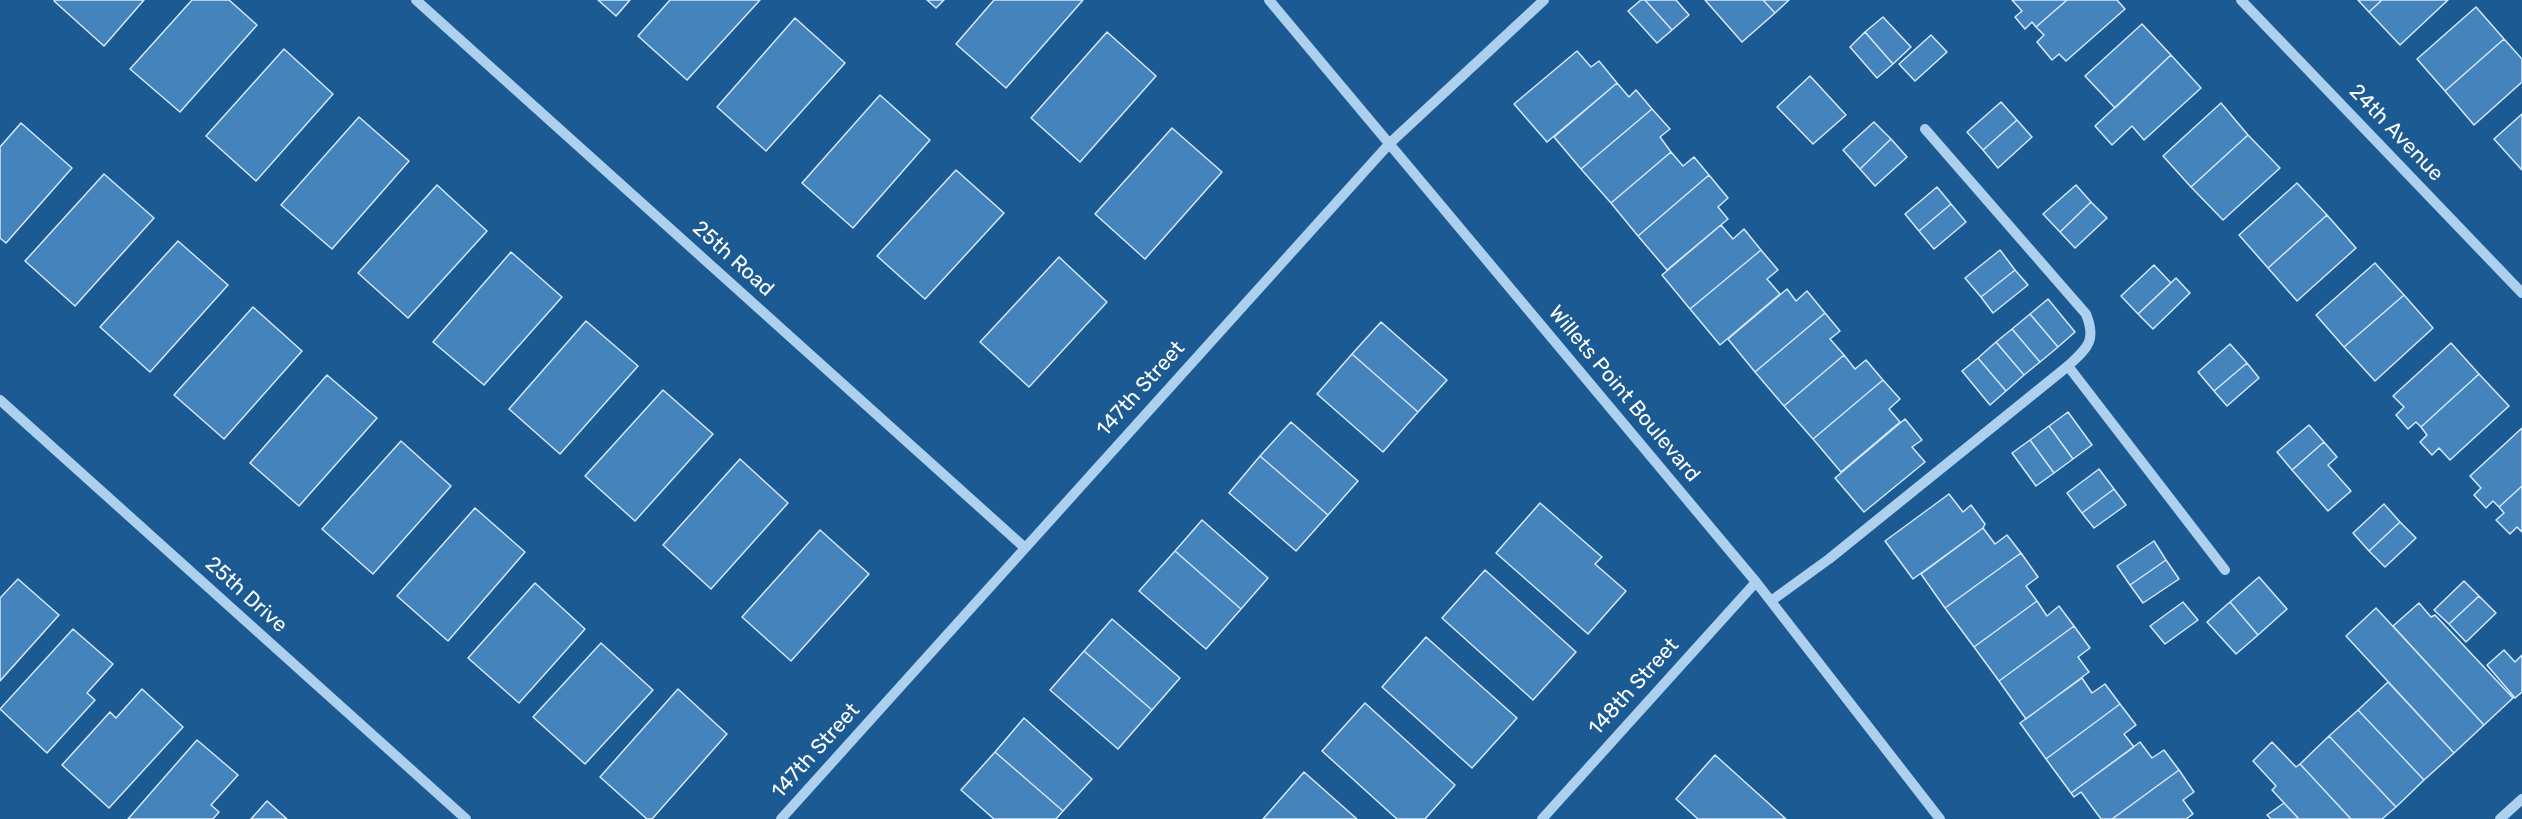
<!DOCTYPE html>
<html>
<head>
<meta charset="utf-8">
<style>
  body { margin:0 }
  canvas { display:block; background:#1c5a94 }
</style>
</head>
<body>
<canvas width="2522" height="819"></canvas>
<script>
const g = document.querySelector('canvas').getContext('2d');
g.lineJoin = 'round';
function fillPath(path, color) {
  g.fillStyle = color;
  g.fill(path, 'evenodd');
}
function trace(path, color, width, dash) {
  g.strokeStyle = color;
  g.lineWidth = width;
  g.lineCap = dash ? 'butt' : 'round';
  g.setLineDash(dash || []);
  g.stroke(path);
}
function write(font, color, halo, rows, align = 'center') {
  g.font = font + ' Rubik,sans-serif';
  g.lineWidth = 6;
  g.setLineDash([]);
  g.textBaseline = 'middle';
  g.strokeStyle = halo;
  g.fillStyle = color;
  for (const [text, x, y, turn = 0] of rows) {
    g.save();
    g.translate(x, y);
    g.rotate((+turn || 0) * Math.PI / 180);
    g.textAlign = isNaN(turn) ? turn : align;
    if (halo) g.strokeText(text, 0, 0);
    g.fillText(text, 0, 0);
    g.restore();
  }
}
const building = new Path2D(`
  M 55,0 L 144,0 L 104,46 L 54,1 Z
  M 192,0 L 229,0 L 257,25 L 180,112 L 130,69 Z
  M 598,0 L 630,0 L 616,16 Z
  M 670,0 L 760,0 L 687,80 L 638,36 Z
  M 927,0 L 944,0 L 936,8 Z
  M 994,0 L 1083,0 L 1006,88 L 956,44 Z
  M 1641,0 L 1645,0 L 1672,30 L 1657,43 L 1628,11 Z
  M 1645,0 L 1676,0 L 1689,15 L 1672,30 Z
  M 1705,0 L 1763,0 L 1775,13 L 1742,42 Z
  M 1763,0 L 1789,0 L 1775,13 Z
  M 2012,0 L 2067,0 L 2036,27 L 2032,22 L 2025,29 L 2015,17 L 2022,11 Z
  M 2067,0 L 2117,0 L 2125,9 L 2066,61 L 2059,54 L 2052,60 L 2037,42 L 2044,35 L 2036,27 Z
  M 2358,0 L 2382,0 L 2369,12 Z
  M 2382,0 L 2448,0 L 2400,45 L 2369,12 Z
  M 2476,7 L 2504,39 L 2445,91 L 2417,59 Z
  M 1883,17 L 1911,47 L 1893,64 L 1865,32 Z
  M 795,18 L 845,63 L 766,151 L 717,107 Z
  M 2142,24 L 2171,55 L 2115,108 L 2085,76 Z
  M 1107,32 L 1156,76 L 1080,162 L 1031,118 Z
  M 1865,32 L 1893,64 L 1877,78 L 1850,47 Z
  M 1931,35 L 1947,52 L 1915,81 L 1899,64 Z
  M 2504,39 L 2522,59 L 2522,82 L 2474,125 L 2445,91 Z
  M 284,49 L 333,94 L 256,181 L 206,136 Z
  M 1577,51 L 1591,67 L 1599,61 L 1617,83 L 1547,142 L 1514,104 Z
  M 2171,55 L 2201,88 L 2144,140 L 2132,126 L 2112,145 L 2095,126 Z
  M 1810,76 L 1846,115 L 1813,144 L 1777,107 Z
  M 1617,83 L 1629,97 L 1636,90 L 1652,109 L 1581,169 L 1554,137 Z
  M 880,95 L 930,140 L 853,228 L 802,183 Z
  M 2001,102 L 2017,120 L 1983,150 L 1967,132 Z
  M 2221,103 L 2248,135 L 2191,187 L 2163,156 Z
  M 1652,109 L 1670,129 L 1660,137 L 1671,152 L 1611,203 L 1581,169 Z
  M 2522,114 L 2522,170 L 2494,139 Z
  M 359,117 L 409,161 L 332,249 L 281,205 Z
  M 2017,120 L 2032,137 L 1998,168 L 1983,150 Z
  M 1874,122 L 1891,139 L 1860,169 L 1843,150 Z
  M 21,123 L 72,168 L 6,243 L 0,238 L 0,147 Z
  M 1172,128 L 1222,172 L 1145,259 L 1095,214 Z
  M 2248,135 L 2280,168 L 2223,220 L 2191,187 Z
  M 1891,139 L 1907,157 L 1875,186 L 1860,169 Z
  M 1671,152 L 1683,166 L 1694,157 L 1709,175 L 1638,236 L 1611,203 Z
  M 956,170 L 1004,213 L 925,299 L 877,256 Z
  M 104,174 L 154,218 L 75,306 L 25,261 Z
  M 1709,175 L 1728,198 L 1718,207 L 1728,219 L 1667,270 L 1638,236 Z
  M 2297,183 L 2327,215 L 2268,268 L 2239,235 Z
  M 437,185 L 487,231 L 408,318 L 358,273 Z
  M 2076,185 L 2091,202 L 2060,232 L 2043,214 Z
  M 1937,187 L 1951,204 L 1919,231 L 1905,214 Z
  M 2091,202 L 2107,218 L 2075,248 L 2060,232 Z
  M 1951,204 L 1966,222 L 1934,249 L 1919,231 Z
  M 2327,215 L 2356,248 L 2297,301 L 2268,268 Z
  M 1721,225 L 1733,239 L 1744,229 L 1761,250 L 1690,309 L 1662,275 Z
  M 178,241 L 228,285 L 150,372 L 100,327 Z
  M 1761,250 L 1778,270 L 1767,279 L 1780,294 L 1720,345 L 1690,309 Z
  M 2000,250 L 2015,270 L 1981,297 L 1965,278 Z
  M 511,252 L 562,297 L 484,385 L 433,342 Z
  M 1059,257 L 1107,302 L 1029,387 L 980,342 Z
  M 2375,263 L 2404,295 L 2344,347 L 2316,315 Z
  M 2154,265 L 2171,283 L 2138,314 L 2121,296 Z
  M 2015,270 L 2028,285 L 1993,313 L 1981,297 Z
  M 2176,278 L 2190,293 L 2153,329 L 2138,314 Z
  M 1787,289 L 1796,301 L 1807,291 L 1825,313 L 1755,372 L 1728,339 Z
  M 2404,295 L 2433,328 L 2375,381 L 2344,347 Z
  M 2048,299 L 2075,332 L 2058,347 L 2030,314 Z
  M 253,307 L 302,351 L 224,439 L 174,395 Z
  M 1825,313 L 1840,331 L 1830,339 L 1844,355 L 1784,406 L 1755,372 Z
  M 2030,314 L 2058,347 L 2040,362 L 2012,329 Z
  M 586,321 L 638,366 L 560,454 L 509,409 Z
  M 1381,322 L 1447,380 L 1418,412 L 1352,354 Z
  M 2012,329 L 2040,362 L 2024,375 L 1996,342 Z
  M 1996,342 L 2024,375 L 2006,391 L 1978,358 Z
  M 2451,343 L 2479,374 L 2421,427 L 2416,422 L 2408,429 L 2396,415 L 2404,407 L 2393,396 Z
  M 2230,344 L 2247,363 L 2214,391 L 2198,372 Z
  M 1352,354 L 1418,412 L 1383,452 L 1317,394 Z
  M 1844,355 L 1855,369 L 1866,360 L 1883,380 L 1813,439 L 1784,406 Z
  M 1978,358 L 2006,391 L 1990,405 L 1962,371 Z
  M 2247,363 L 2259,378 L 2227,406 L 2214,391 Z
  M 2479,374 L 2509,406 L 2450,460 L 2439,448 L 2432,455 L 2420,442 L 2427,435 L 2421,427 Z
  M 327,375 L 377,418 L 299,506 L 250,463 Z
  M 1883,380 L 1900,399 L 1889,409 L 1900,422 L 1841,472 L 1813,439 Z
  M 663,390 L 713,434 L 635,521 L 585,476 Z
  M 2068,412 L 2092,445 L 2073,459 L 2049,426 Z
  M 1905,419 L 1922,440 L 1912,447 L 1925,462 L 1864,512 L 1835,478 Z
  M 1291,422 L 1358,481 L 1328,515 L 1260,456 Z
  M 2309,425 L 2324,442 L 2292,470 L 2277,452 Z
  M 2049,426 L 2073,459 L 2054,473 L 2030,440 Z
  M 2522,428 L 2522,486 L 2499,507 L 2493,501 L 2486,508 L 2474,495 L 2481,488 L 2470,476 Z
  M 2030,440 L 2054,473 L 2036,486 L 2012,453 Z
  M 401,441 L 451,486 L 373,574 L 322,529 Z
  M 2324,442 L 2337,457 L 2328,465 L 2351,491 L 2328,511 L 2292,470 Z
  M 1260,456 L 1328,515 L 1296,551 L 1229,493 Z
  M 740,459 L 788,503 L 711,589 L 663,545 Z
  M 2099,469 L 2114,489 L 2082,513 L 2067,493 Z
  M 2522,486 L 2522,532 L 2517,527 L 2510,534 L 2496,520 L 2504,513 L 2499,507 Z
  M 2114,489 L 2126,505 L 2094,528 L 2082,513 Z
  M 1949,494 L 1963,512 L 1971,505 L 1985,524 L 1983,528 L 1913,579 L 1885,541 Z
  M 1540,503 L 1602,557 L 1595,564 L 1626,591 L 1588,634 L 1496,553 Z
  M 2384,504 L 2400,522 L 2369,551 L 2353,533 Z
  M 475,508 L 525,552 L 448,641 L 397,596 Z
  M 1202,520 L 1268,578 L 1241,609 L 1175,551 Z
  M 2400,522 L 2416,538 L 2385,567 L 2369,551 Z
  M 1983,528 L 1995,544 L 2007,535 L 2021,553 L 1945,608 L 1921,574 Z
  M 820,530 L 869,574 L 791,661 L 742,617 Z
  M 2154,541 L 2166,560 L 2130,585 L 2117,566 Z
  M 1175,551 L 1241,609 L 1206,649 L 1139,591 Z
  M 2021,553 L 2038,577 L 2026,586 L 2037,601 L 1974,647 L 1945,608 Z
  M 2166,560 L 2179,579 L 2143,603 L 2130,585 Z
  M 1485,570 L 1576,652 L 1533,700 L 1442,618 Z
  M 2259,577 L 2287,609 L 2258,635 L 2230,602 Z
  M 18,579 L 59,615 L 0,681 L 0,598 Z
  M 2464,581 L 2479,596 L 2449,624 L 2434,610 Z
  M 535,583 L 585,629 L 519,703 L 468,658 Z
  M 2479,596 L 2496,613 L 2466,642 L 2449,624 Z
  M 2037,601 L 2047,616 L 2059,606 L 2074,626 L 1999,681 L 1974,647 Z
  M 2183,602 L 2198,620 L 2165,644 L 2150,626 Z
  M 2230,602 L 2258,635 L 2236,654 L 2207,622 Z
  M 2419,603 L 2431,617 L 2435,615 L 2513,698 L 2484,725 L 2393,626 Z
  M 2376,608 L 2484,725 L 2454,753 L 2346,636 Z
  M 1112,619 L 1180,678 L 1152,710 L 1084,651 Z
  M 2074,626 L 2090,648 L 2078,657 L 2089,672 L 2026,719 L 1999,681 Z
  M 73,629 L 113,664 L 87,693 L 95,700 L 47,753 L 0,709 Z
  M 1426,637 L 1517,718 L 1472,768 L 1382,687 Z
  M 601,643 L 653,690 L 585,764 L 533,717 Z
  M 2504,650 L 2515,662 L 2522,655 L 2522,692 L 2515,698 L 2487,665 Z
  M 1084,651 L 1152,710 L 1118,749 L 1050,690 Z
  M 2082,678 L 2092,693 L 2105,684 L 2120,704 L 2046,759 L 2020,723 Z
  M 2388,682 L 2454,753 L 2424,780 L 2358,710 Z
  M 142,689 L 183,727 L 109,808 L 62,765 L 110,712 L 116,718 Z
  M 678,689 L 727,734 L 652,819 L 647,819 L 600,777 Z
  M 1365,703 L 1455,785 L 1425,819 L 1397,819 L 1322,751 Z
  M 2120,704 L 2136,725 L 2124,734 L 2134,747 L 2071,793 L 2046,759 Z
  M 2358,710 L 2424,780 L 2396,807 L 2329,736 Z
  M 1024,718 L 1092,779 L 1063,811 L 995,752 Z
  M 2329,736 L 2396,807 L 2382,819 L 2351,819 L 2300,764 Z
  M 197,740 L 238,775 L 211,805 L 219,812 L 213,819 L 128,819 Z
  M 2140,742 L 2152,758 L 2164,750 L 2179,770 L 2112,819 L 2101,819 L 2081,792 L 2074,797 L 2071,793 Z
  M 2272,742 L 2296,767 L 2300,764 L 2351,819 L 2299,819 L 2272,790 L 2276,786 L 2253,761 Z
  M 995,752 L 1063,811 L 1056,819 L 994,819 L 961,790 Z
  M 1715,755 L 1786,819 L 1698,819 L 1676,799 Z
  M 2179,770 L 2194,792 L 2183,800 L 2193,814 L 2186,819 L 2112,819 Z
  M 1304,772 L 1357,819 L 1263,819 Z
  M 267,801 L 287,819 L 251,819 Z
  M 2284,803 L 2299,819 L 2271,819 L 2267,815 Z`);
fillPath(building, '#4483bb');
trace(building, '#d4e9fb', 1.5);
trace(new Path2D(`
  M 416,0 L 1024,547
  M 1269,0 L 1756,582 L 1940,819
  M 2241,0 L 2522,293
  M 1925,129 L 2086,314 C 2097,341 2087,348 2068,366
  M 0,400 L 466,819
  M 1771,601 L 1829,559 L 2068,366 L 2225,570
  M 781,819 L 1390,143 L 1544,0
  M 1542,819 L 1756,582
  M 2500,819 L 2522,799`), '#aed0ef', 10);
write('21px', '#fff', '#1c5a94', [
  ["24th Avenue",2396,133,46],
  ["25th Road",733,259,42],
  ["147th Street",1141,389,-48],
  ["Willets Point Boulevard",1624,394,50],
  ["25th Drive",246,595,42],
  ["148th Street",1634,687,-48],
  ["147th Street",816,751,-48]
]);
</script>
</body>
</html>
